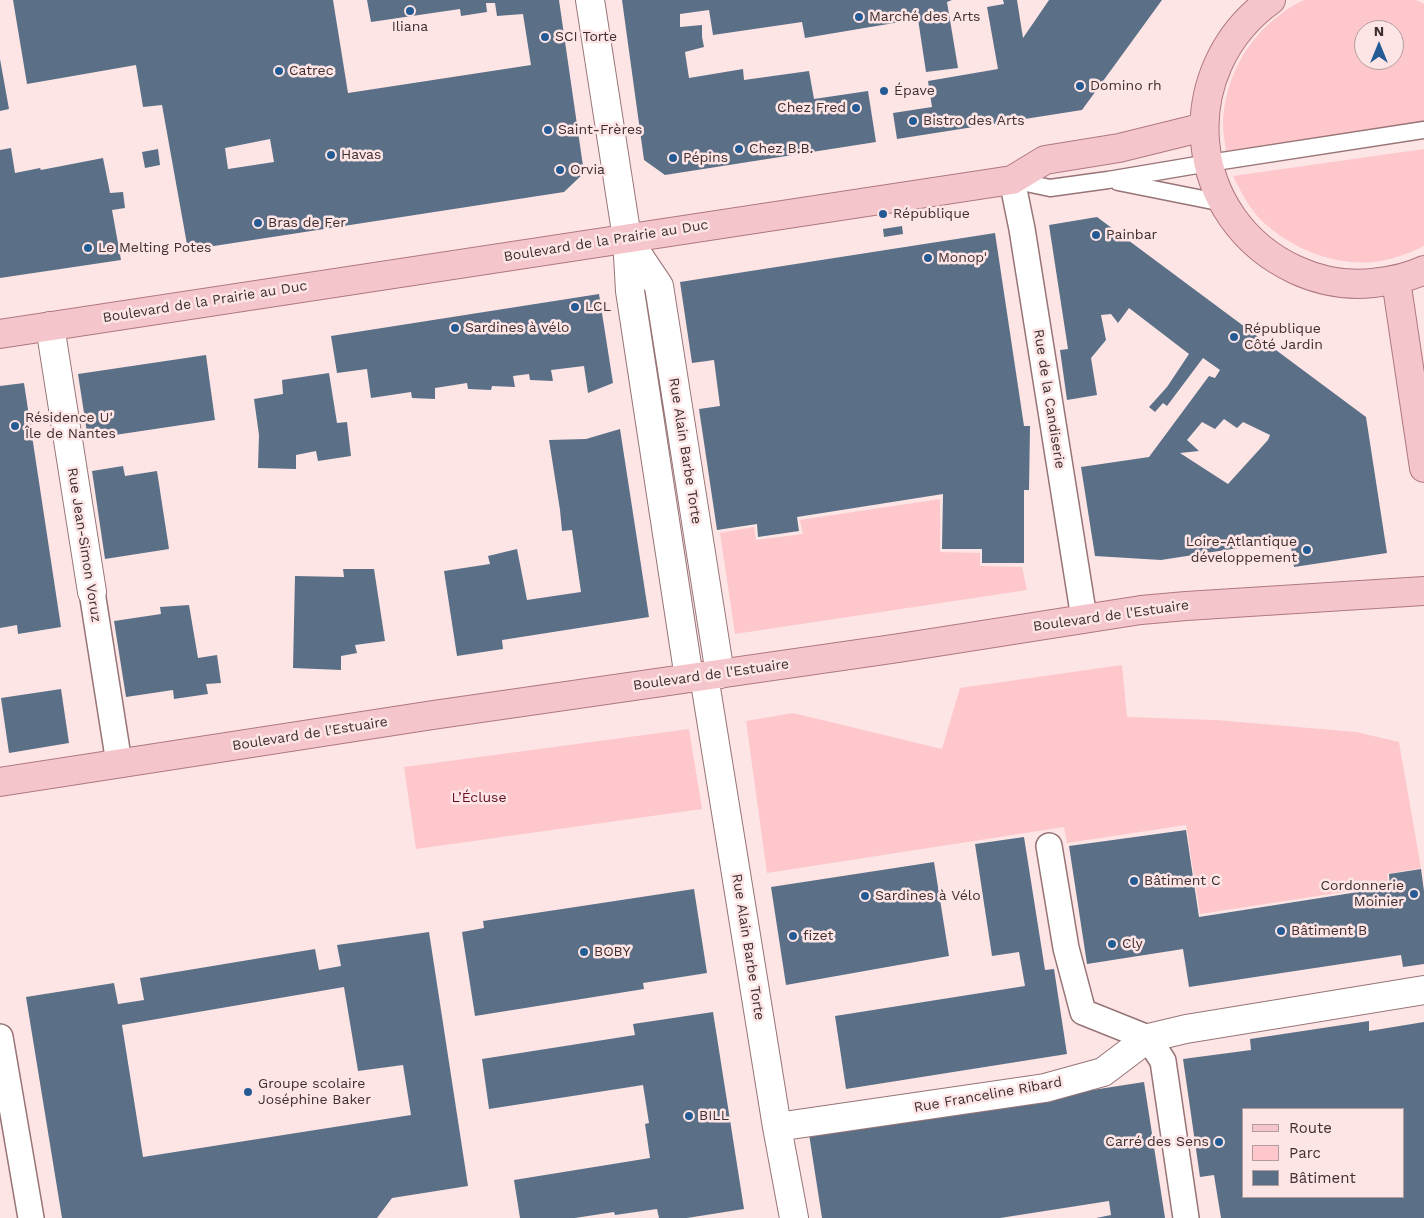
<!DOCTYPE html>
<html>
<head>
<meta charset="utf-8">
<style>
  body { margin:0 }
  #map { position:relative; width:1424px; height:1218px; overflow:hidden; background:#fde5e6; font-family:"Work Sans",sans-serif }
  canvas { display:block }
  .legend { position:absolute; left:1242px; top:1108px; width:162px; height:90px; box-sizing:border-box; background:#fde5e6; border:1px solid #b19c9d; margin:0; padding:6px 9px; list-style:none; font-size:15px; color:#3e2f30 }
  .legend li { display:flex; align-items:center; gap:10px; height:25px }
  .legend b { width:25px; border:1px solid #b19c9d }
  .north { position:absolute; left:1354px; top:20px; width:50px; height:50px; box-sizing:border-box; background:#fde5e6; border:1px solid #b19c9d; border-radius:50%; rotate:0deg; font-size:14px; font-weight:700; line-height:20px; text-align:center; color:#3e2f30 }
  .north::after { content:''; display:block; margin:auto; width:18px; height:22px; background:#255b94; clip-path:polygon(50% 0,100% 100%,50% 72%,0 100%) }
</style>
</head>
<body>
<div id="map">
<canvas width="1424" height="1218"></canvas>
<ul class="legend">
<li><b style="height:6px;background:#f4c5ca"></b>Route</li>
<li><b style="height:14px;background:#fdc7cb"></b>Parc</li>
<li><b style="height:14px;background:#5b7087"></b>Bâtiment</li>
</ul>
<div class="north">N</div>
</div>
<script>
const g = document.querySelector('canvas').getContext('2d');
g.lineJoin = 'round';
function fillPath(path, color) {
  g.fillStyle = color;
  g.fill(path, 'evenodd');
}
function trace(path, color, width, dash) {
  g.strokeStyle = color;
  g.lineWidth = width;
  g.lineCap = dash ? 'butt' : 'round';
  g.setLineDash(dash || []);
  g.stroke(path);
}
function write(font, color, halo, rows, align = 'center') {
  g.font = font + ' "Work Sans",sans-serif';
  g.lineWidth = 5;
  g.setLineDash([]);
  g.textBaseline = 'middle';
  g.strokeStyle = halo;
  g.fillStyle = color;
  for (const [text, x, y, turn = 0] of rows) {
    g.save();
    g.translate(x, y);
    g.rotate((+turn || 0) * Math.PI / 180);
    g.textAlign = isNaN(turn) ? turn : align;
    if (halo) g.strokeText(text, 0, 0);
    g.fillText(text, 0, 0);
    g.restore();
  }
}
fillPath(new Path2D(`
  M 1304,0 L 1416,0 L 1424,4 L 1424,122 L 1226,151 C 1225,142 1223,133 1223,124 C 1224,81 1246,39 1281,14 C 1288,8 1296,4 1304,0 ZM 1364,30 L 1394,30 L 1394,60 L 1364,60 Z
  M 1424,149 L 1424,246 C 1410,253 1396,258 1381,261 C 1338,268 1293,250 1262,221 C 1249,208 1241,192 1233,176 Z
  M 940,499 L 940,552 L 980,553 L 980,566 L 1022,567 L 1027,590 L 735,634 L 720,533 L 754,527 L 756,540 L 803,534 L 800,520 Z
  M 1122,665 L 1127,717 L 1216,720 L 1356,732 L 1399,742 L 1421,868 L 1387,874 L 1389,885 L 1200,914 L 1186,825 L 1067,843 L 1064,827 L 767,873 L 746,721 L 793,713 L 942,749 L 960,688 Z
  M 689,729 L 702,809 L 416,849 L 404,767 Z`), '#fdc7cb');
fillPath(new Path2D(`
  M 13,0 L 333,0 L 348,93 L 531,65 L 523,14 L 497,16 L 495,3 L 486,3 L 487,12 L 461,16 L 460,9 L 371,22 L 367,0 L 559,0 L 584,173 L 564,192 L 188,250 L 162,105 L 143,107 L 136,65 L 27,84 ZM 270,139 L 274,162 L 228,169 L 225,148 Z
  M 622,0 L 952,0 L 947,2 L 958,68 L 926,72 L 918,19 L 805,38 L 802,22 L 713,35 L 709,10 L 680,14 L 680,27 L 702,25 L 702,37 L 704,47 L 685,52 L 689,78 L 743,69 L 744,80 L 809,71 L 814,99 L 868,91 L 876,142 L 665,175 L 644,160 Z
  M 1003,0 L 1017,0 L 1023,38 L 1049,0 L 1162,0 L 1082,110 L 897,139 L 893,113 L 932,107 L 928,81 L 998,69 L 987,7 L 1004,4 Z
  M 0,59 L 9,109 L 0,111 Z
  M 11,148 L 15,173 L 40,168 L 41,170 L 103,158 L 110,193 L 123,192 L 125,208 L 112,210 L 121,260 L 0,278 L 0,150 Z
  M 158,149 L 160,165 L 145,168 L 142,152 Z
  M 1097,217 L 1366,417 L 1387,553 L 1294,567 L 1290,540 L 1161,560 L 1095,556 L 1081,467 L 1149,457 L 1209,376 L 1215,378 L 1220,370 L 1203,358 L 1167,406 L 1163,403 L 1155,412 L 1149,407 L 1167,387 L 1189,354 L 1129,308 L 1118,323 L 1111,314 L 1101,315 L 1106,340 L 1091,358 L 1097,395 L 1067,400 L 1060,350 L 1068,349 L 1049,225 ZM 1224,419 L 1237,428 L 1243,422 L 1270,435 L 1268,440 L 1228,484 L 1180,453 L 1199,451 L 1187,440 L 1202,422 L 1215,429 Z
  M 902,226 L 903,234 L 884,237 L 883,229 Z
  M 995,233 L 1024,426 L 1030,426 L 1029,490 L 1024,490 L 1024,563 L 982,563 L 982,549 L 942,549 L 943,494 L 797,517 L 799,531 L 758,537 L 757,524 L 717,530 L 699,409 L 720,406 L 714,360 L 692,363 L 680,282 Z
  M 599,294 L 613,383 L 588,393 L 584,366 L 551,370 L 553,381 L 530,380 L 529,374 L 513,376 L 515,387 L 492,386 L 491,390 L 468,389 L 467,383 L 435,388 L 435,399 L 412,398 L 411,392 L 371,398 L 367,369 L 337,373 L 331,336 Z
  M 206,355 L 215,420 L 88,439 L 78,374 Z
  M 329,373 L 337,423 L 347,422 L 351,456 L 318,461 L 316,451 L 296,455 L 296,469 L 258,468 L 259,435 L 254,399 L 283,394 L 282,380 Z
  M 24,383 L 61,627 L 18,634 L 17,625 L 0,628 L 0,386 Z
  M 620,429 L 649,617 L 502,640 L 503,649 L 457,656 L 444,571 L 490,564 L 488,556 L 517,549 L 527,600 L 581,592 L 572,530 L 562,531 L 560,510 L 549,440 L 586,439 Z
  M 123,466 L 125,476 L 157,471 L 169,549 L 105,559 L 92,471 Z
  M 343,569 L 374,569 L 385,641 L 355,645 L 357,653 L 341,656 L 341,670 L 293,668 L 295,576 L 344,577 Z
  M 189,605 L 198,658 L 217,655 L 221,683 L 206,684 L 208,694 L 174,699 L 173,690 L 126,697 L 114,621 L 161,614 L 160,607 Z
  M 61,689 L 69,743 L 9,753 L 1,698 Z
  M 1186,830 L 1199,917 L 1390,887 L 1389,874 L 1421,869 L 1424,891 L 1424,964 L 1403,967 L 1401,955 L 1189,987 L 1183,949 L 1087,964 L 1069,846 Z
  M 1024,837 L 1045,970 L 1054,969 L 1067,1054 L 846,1089 L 835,1016 L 1025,986 L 1019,952 L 992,956 L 975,844 Z
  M 934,862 L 949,956 L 786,985 L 771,887 Z
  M 694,889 L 707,973 L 643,983 L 644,989 L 475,1016 L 462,932 L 484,928 L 483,921 Z
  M 429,932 L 468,1186 L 392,1198 L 377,1218 L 62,1218 L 26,997 L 114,983 L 118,1004 L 144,1000 L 140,978 L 315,949 L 319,970 L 341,966 L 337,945 ZM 344,987 L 358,1071 L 403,1065 L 411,1115 L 143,1157 L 122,1025 Z
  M 713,1012 L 744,1209 L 687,1218 L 659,1218 L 657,1209 L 615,1215 L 614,1212 L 575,1218 L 520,1218 L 514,1180 L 650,1158 L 645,1124 L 649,1123 L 643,1085 L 489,1109 L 482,1059 L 635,1035 L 633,1024 Z
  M 1369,1021 L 1369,1031 L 1424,1022 L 1424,1218 L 1221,1218 L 1214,1175 L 1200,1177 L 1183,1059 L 1251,1050 L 1250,1039 ZM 1243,1109 L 1403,1109 L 1403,1197 L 1243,1197 Z
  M 1144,1082 L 1165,1218 L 1096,1218 L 1111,1215 L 1109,1201 L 1000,1218 L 822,1218 L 809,1134 Z`), '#5b7087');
const service = new Path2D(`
  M 1012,180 L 1050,188 L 1108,180 L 1209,163 L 1424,130
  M 1118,182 L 1223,203`);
const pedestrian = new Path2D(`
  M 1012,180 L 1022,229 L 1084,618
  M 92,592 L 119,763
  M 1049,846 L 1066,948 L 1083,1012 L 1148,1038 L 1163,1061 L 1186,1218
  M 0,1037 L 31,1218`);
const minor = new Path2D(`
  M 590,0 L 627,238 L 630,291 L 689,678
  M 628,240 L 659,286 L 720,674
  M 50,326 L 92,592
  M 704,676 L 777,1127 L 794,1218
  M 777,1127 L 1045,1088 L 1103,1072 L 1148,1038 L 1186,1029 L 1424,990`);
const primary = new Path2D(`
  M 1271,0 C 1173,70 1185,219 1296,270 C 1320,281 1346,286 1373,283 C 1391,281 1408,278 1424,270
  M 1396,280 L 1424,468
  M 0,334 L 1012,180 L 1045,160 L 1119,148 L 1204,127
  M 0,782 L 433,715 L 899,648 L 1141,610 L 1186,606 L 1424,591`);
trace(service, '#977476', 19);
trace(pedestrian, '#977476', 28);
trace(minor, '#977476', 30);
trace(primary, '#b0787d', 30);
trace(service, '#fff', 16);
trace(pedestrian, '#fff', 25);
trace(minor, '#fff', 28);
trace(primary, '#f4c5ca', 28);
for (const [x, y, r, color] of [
  [410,11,5,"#255b94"],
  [859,17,5,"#255b94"],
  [545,37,5,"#255b94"],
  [279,71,5,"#255b94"],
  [1080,86,5,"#255b94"],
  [884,91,5,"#255b94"],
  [856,108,5,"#255b94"],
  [913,121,5,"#255b94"],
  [548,130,5,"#255b94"],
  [739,149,5,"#255b94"],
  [331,155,5,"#255b94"],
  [673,158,5,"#255b94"],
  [560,170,5,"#255b94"],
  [883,214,5,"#255b94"],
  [258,223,5,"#255b94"],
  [1096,235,5,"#255b94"],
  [88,248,5,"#255b94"],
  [928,258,5,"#255b94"],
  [575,307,5,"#255b94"],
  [455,328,5,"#255b94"],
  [1234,337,5,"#255b94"],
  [15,426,5,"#255b94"],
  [1307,550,5,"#255b94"],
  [1134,881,5,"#255b94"],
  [1414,894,5,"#255b94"],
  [865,896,5,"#255b94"],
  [1281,931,5,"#255b94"],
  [793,936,5,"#255b94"],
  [1112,944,5,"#255b94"],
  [584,952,5,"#255b94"],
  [248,1092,5,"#255b94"],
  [689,1116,5,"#255b94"],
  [1219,1142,5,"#255b94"]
]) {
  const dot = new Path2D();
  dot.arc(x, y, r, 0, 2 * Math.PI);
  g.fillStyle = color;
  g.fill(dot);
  trace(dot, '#fde5e6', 2);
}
write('14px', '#3e2f30', '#fde5e6', [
  ["Marché des Arts",869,17],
  ["Iliana",410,27,"center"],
  ["SCI Torte",555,37],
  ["Catrec",289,71],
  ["Domino rh",1090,86],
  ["Épave",894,91],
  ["Chez Fred",846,108,"right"],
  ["Bistro des Arts",923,121],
  ["Saint-Frères",558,130],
  ["Chez B.B.",749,149],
  ["Havas",341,155],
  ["Pépins",683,158],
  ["Orvia",570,170],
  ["République",893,214],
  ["Bras de Fer",268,223],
  ["Painbar",1106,235],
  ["Le Melting Potes",98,248],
  ["Monop'",938,258],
  ["LCL",585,307],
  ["Sardines à vélo",465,328],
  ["République",1244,329],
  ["Côté Jardin",1244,345],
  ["Résidence U'",25,418],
  ["Île de Nantes",25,434],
  ["Loire-Atlantique",1297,542,"right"],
  ["développement",1297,558,"right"],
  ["Bâtiment C",1144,881],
  ["Cordonnerie",1404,886,"right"],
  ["Moinier",1404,902,"right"],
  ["Sardines à Vélo",875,896],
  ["Bâtiment B",1291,931],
  ["fizet",803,936],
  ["Cly",1122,944],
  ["BOBY",594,952],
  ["Groupe scolaire",258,1084],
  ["Joséphine Baker",258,1100],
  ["BILL",699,1116],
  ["Carré des Sens",1209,1142,"right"]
], 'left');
write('14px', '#3e2f30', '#fde5e6', [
  ["Boulevard de la Prairie au Duc",606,241,-9],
  ["Boulevard de la Prairie au Duc",205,302,-9],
  ["Rue de la Candiserie",1049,399,81],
  ["Rue Alain Barbe Torte",685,451,81],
  ["Rue Jean-Simon Voruz",84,545,81],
  ["Boulevard de l'Estuaire",1111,616,-8],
  ["Boulevard de l'Estuaire",711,675,-8],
  ["Boulevard de l'Estuaire",310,734,-9],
  ["Rue Alain Barbe Torte",748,947,81],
  ["Rue Franceline Ribard",988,1095,-10]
]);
write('14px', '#660d24', '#fde5e6', [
  ["L’Écluse",479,798]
]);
</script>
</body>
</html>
